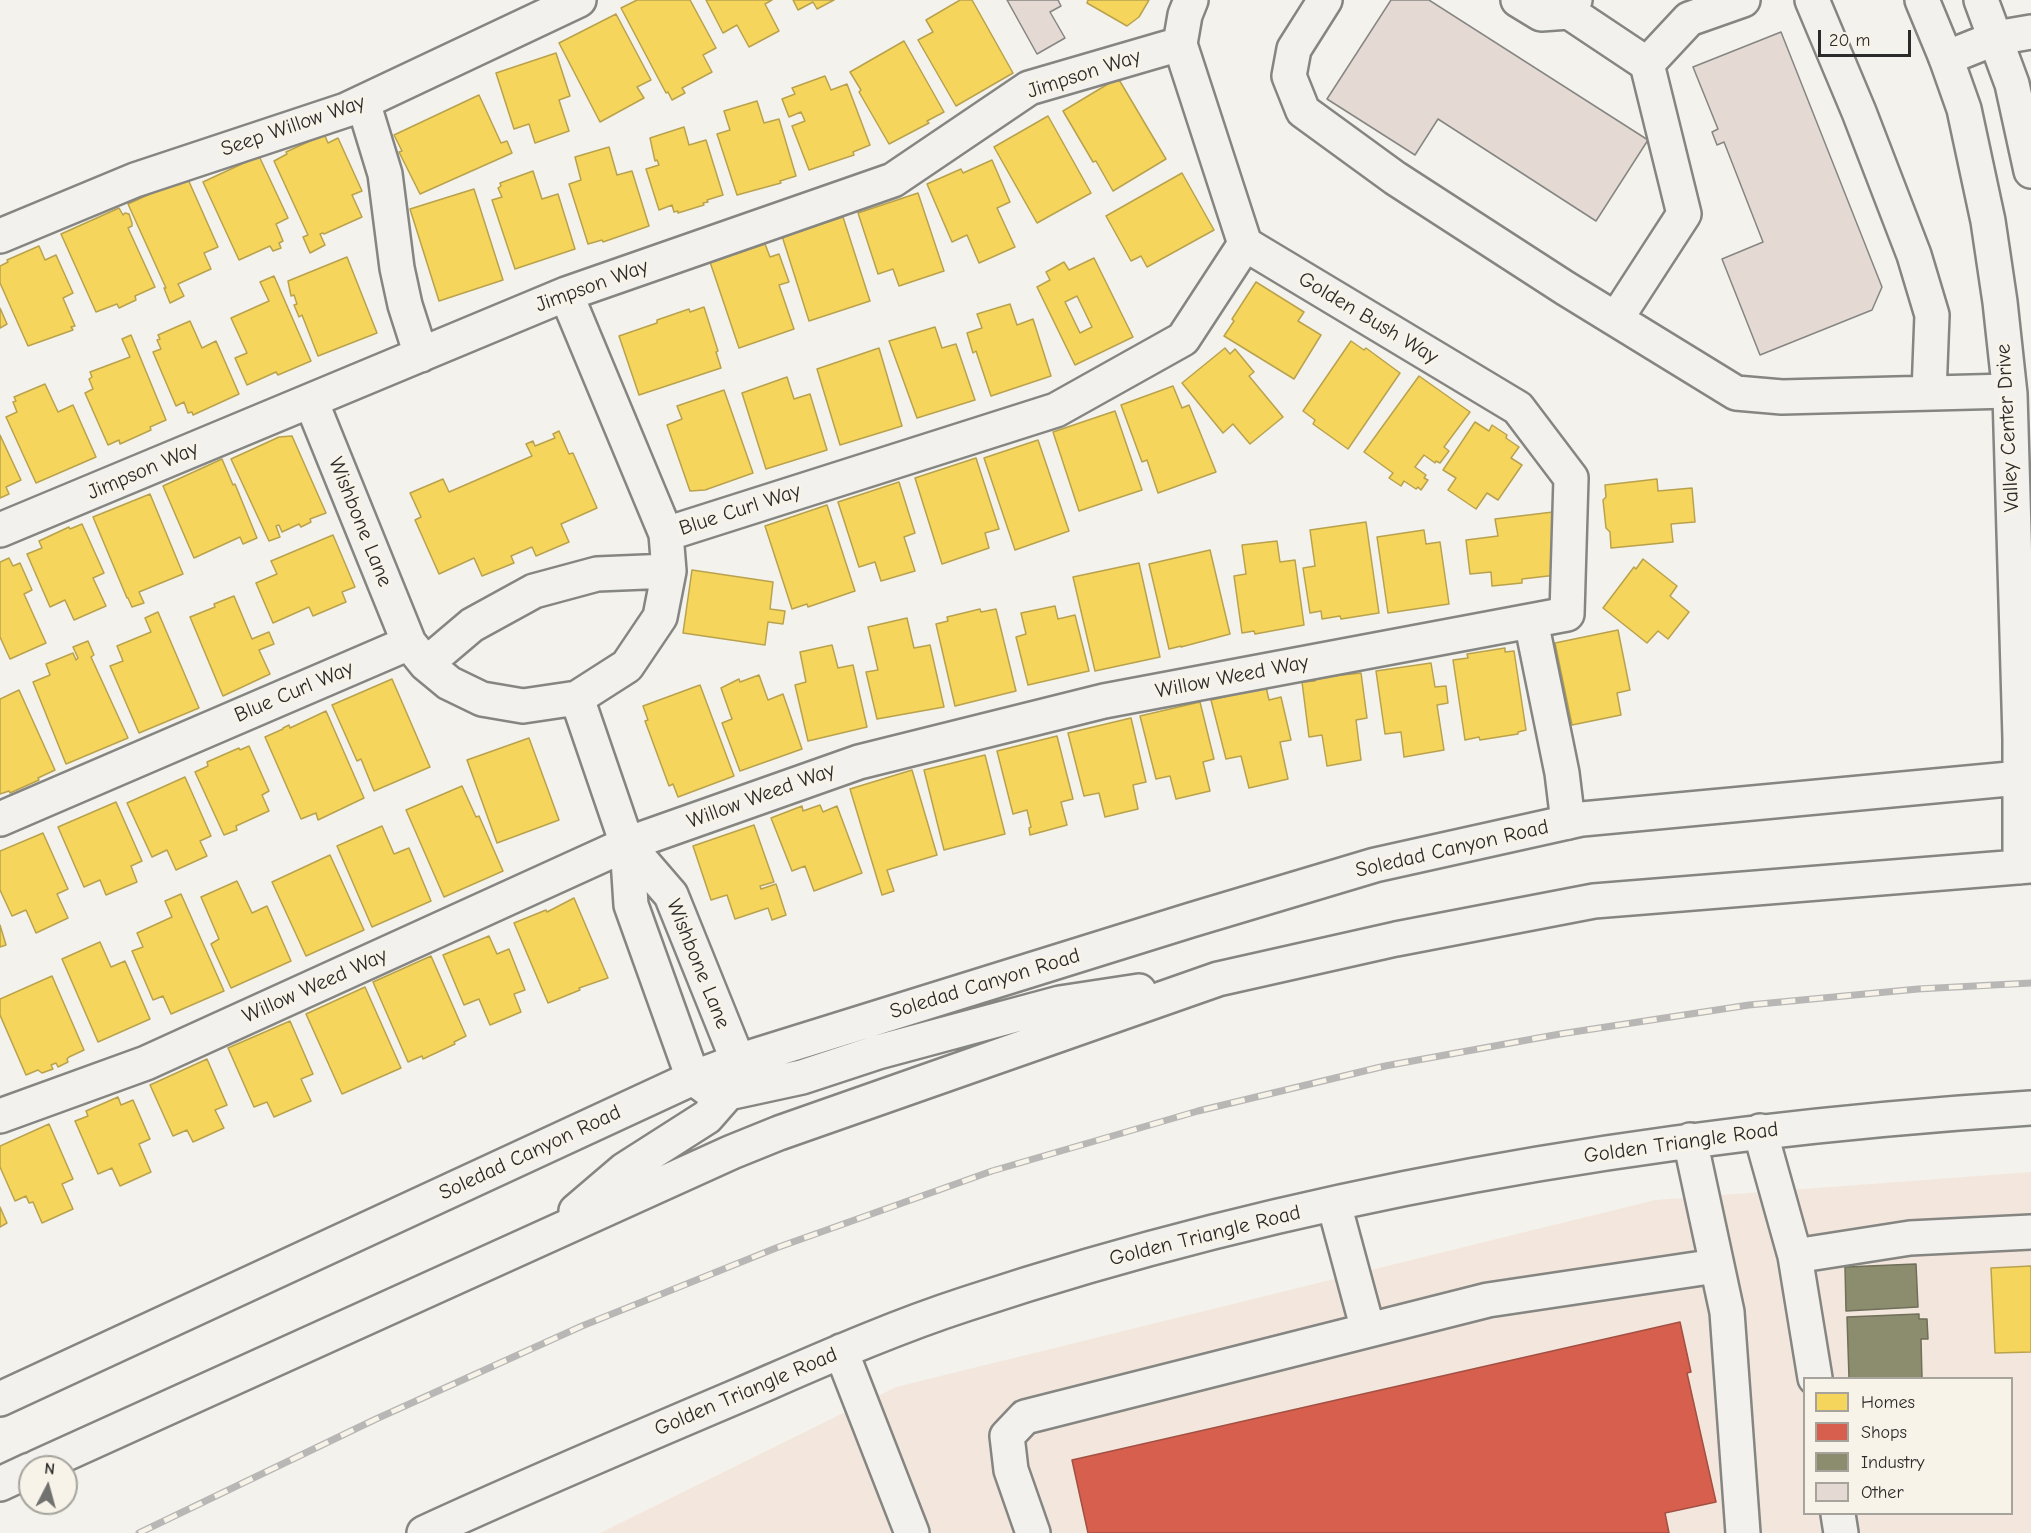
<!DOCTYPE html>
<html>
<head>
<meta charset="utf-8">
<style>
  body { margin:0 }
  #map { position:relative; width:2031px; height:1533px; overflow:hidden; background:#f4f2ec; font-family:"Comic Neue",sans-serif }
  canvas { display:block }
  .legend { position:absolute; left:1803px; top:1377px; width:210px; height:138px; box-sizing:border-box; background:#f7f3e8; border:2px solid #a5a39c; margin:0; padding:8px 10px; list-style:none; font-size:18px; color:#2b2b2b }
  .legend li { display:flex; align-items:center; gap:12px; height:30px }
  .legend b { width:30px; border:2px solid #a5a39c }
  .north { position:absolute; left:18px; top:1455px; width:60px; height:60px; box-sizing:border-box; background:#f7f3e8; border:2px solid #a5a39c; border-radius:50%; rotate:6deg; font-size:16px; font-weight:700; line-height:24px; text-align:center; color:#2b2b2b }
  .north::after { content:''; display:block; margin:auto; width:21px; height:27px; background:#71716f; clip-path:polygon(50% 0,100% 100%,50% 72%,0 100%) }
  .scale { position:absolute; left:1818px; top:30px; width:93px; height:27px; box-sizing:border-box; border:3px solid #2b2b2b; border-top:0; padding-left:8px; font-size:18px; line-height:21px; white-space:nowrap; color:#2b2b2b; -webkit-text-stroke:4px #f7f3e8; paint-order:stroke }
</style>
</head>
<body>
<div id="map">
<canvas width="2031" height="1533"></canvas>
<ul class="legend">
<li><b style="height:16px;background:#f6d55c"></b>Homes</li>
<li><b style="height:16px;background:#d6604d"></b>Shops</li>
<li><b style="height:16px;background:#8c8c6e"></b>Industry</li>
<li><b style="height:16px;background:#e4d9d3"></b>Other</li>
</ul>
<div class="north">N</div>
<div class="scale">20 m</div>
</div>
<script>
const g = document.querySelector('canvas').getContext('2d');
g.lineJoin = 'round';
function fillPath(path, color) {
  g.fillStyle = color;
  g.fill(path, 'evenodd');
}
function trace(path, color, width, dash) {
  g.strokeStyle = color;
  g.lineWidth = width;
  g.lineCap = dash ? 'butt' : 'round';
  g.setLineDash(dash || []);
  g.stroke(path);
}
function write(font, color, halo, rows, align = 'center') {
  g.font = font + ' "Comic Neue",sans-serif';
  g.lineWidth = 6;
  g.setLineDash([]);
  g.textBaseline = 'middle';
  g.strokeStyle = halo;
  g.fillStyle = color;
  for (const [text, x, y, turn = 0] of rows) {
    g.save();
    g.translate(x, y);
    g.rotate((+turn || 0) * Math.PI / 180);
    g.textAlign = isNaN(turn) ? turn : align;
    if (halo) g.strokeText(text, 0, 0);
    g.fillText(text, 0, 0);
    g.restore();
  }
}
fillPath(new Path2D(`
  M 2031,1172 L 2031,1533 L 600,1533 L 896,1387 L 1655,1200 ZM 1804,1378 L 2012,1378 L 2012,1514 L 1804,1514 Z`), '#f3e7dd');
const homes = new Path2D(`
  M 637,0 L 690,0 L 716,48 L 703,55 L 712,72 L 682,88 L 685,93 L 672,100 L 668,92 L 666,93 L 621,8 Z
  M 706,0 L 772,0 L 765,4 L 779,31 L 749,47 L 737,25 L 723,33 Z
  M 793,0 L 834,0 L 817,9 L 813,2 L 798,10 Z
  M 960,0 L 972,0 L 1013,73 L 956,106 L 918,40 L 933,32 L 926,20 Z
  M 1088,0 L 1149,0 L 1139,17 L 1127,26 L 1087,3 Z
  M 616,14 L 651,80 L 637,87 L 644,98 L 600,122 L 559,43 Z
  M 904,41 L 944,112 L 927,121 L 929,123 L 889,144 L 859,92 L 861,90 L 850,72 Z
  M 556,53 L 570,96 L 559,100 L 569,131 L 535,143 L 529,124 L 514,129 L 496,73 Z
  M 825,76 L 831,90 L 847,84 L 870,145 L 853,152 L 854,155 L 809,170 L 792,126 L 805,121 L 801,112 L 789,117 L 782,99 L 795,94 L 792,88 Z
  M 1118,78 L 1166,159 L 1113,191 L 1096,161 L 1093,162 L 1063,111 Z
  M 479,95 L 501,143 L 507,141 L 512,153 L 420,194 L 399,152 L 402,151 L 394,135 Z
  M 757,101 L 764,123 L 779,119 L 796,176 L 780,181 L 781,183 L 737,195 L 717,134 L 730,130 L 724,111 Z
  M 1048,116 L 1091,193 L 1037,223 L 994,147 Z
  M 684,127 L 689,145 L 706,140 L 723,195 L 707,200 L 708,202 L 703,203 L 704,205 L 678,213 L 678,211 L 674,212 L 672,205 L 659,210 L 646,169 L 659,165 L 657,160 L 655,161 L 650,138 Z
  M 321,136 L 325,136 L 328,143 L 338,138 L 362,191 L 352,195 L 362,217 L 324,234 L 323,233 L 320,234 L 325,245 L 310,253 L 303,237 L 308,235 L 274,161 L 287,154 L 286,152 Z
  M 609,147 L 617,175 L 632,171 L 649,226 L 603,242 L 602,240 L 588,244 L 569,184 L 581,180 L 575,157 Z
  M 259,156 L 288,218 L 276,224 L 283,241 L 279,243 L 281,248 L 273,251 L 270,246 L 239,260 L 203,182 Z
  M 992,160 L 1010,202 L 997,208 L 1015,247 L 979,263 L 967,235 L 952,242 L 927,184 L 961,169 L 963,173 Z
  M 533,171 L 542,199 L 558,194 L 575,249 L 515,269 L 492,200 L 502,197 L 498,188 L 501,186 L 500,183 Z
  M 1182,173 L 1214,230 L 1147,267 L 1141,256 L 1131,261 L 1106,216 Z
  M 187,177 L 218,247 L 204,253 L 211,269 L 178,284 L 184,296 L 170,303 L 164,288 L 166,288 L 128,204 Z
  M 474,189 L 503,280 L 439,301 L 410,209 Z
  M 918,193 L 944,271 L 899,286 L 893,269 L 878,274 L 858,213 Z
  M 119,208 L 123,215 L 125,213 L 129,214 L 132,223 L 132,226 L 128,228 L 155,287 L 135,296 L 136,300 L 119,308 L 117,304 L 96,312 L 61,234 Z
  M 843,217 L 870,301 L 809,321 L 782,236 Z
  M 765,244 L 770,257 L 779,254 L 789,282 L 779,285 L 794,329 L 739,348 L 710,262 Z
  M 39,246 L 45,260 L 56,255 L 73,293 L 63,298 L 75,326 L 71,327 L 73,330 L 28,346 L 0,283 L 0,266 L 8,262 L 7,260 Z
  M 347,257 L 377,333 L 318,356 L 302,315 L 299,317 L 294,305 L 297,304 L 294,295 L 291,296 L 288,281 Z
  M 1094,258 L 1133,337 L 1075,365 L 1037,287 L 1050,280 L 1046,272 L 1064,262 L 1069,270 ZM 1077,296 L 1092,327 L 1080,333 L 1065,302 Z
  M 274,276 L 311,361 L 278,375 L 276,372 L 247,385 L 235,358 L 247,353 L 231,318 L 269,301 L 260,282 Z
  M 1256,282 L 1304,312 L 1298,321 L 1321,335 L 1294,379 L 1224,336 L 1234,321 L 1232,319 Z
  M 1010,304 L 1017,325 L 1033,319 L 1051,376 L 991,396 L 976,351 L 973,353 L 967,333 L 982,328 L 977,314 Z
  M 704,307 L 718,351 L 716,352 L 721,368 L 639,395 L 619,336 L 657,323 L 657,320 L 689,309 L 690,312 Z
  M 0,308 L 7,324 L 0,328 Z
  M 190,321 L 202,348 L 216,341 L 239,394 L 193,415 L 192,412 L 188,413 L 184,402 L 176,406 L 153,352 L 161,349 L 157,340 L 160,339 L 158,335 Z
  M 935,327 L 942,348 L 956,344 L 975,400 L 917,418 L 889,341 Z
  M 131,335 L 166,420 L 150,427 L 151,430 L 120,444 L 119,440 L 108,445 L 85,393 L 93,389 L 89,379 L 92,377 L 90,372 L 130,357 L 122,339 Z
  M 1351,341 L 1364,350 L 1366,348 L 1400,373 L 1348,449 L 1313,424 L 1315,420 L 1303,411 Z
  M 879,348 L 902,426 L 840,445 L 817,369 Z
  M 1225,348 L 1230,354 L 1235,349 L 1254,372 L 1249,376 L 1283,417 L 1250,444 L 1233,424 L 1223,433 L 1182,383 Z
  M 1419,376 L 1470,412 L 1444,447 L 1449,451 L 1440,463 L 1436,461 L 1435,463 L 1424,455 L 1415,467 L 1426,475 L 1424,478 L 1428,480 L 1421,490 L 1418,487 L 1416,489 L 1404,481 L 1401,486 L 1389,478 L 1393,473 L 1364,452 Z
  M 787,377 L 794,399 L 810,394 L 827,450 L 766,469 L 742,393 Z
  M 45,384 L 58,412 L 73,405 L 96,457 L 36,483 L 6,417 L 17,412 L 13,402 L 16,401 L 14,397 Z
  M 1173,386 L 1182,408 L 1189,405 L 1216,472 L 1158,493 L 1147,460 L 1142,462 L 1121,405 Z
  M 724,390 L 753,473 L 705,490 L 690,491 L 667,425 L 682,419 L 677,406 Z
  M 1115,411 L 1142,490 L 1079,511 L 1053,432 Z
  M 1475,422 L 1489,431 L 1492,425 L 1507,435 L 1506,438 L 1519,447 L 1511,458 L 1522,465 L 1498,500 L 1487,493 L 1476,509 L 1448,490 L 1456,478 L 1443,470 Z
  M 559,431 L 569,454 L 573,453 L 597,508 L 561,524 L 569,542 L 536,556 L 532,547 L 511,556 L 514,563 L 482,576 L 474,558 L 439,574 L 415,520 L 421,517 L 410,493 L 443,479 L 449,492 L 532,456 L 526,444 L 533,441 L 535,446 L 555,438 L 553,434 Z
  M 0,435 L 21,480 L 6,487 L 9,494 L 0,498 Z
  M 292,436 L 326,513 L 310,519 L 311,522 L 301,527 L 299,524 L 282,532 L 279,525 L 276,526 L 280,537 L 269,541 L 231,459 L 279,437 Z
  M 1038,440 L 1069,531 L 1015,550 L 984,458 Z
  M 976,458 L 999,529 L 985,533 L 989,548 L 942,564 L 915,478 Z
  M 222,459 L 233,485 L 235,484 L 257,538 L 243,544 L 240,537 L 194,558 L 163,486 Z
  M 1657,479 L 1658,491 L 1692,488 L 1695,522 L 1671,524 L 1673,542 L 1611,548 L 1610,532 L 1606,528 L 1603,500 L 1606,497 L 1605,485 Z
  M 899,482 L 915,533 L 904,537 L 915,571 L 881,581 L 875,562 L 859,567 L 838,502 Z
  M 150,494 L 183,574 L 139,592 L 144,603 L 132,607 L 128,598 L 127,598 L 93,517 Z
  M 827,505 L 855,591 L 808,607 L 807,604 L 792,609 L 765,526 Z
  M 1553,512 L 1558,562 L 1557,575 L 1522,579 L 1522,583 L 1492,586 L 1491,572 L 1470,574 L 1466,540 L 1498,536 L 1495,519 Z
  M 1366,522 L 1379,613 L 1341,619 L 1340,616 L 1322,619 L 1321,611 L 1310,613 L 1303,568 L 1315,566 L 1310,530 Z
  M 82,524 L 104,573 L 93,578 L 106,606 L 74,620 L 65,600 L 50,607 L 27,554 L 42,548 L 39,541 L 69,527 L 70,529 Z
  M 1424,530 L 1426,544 L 1440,542 L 1449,604 L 1388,613 L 1377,537 Z
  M 333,535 L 355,587 L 342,592 L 346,602 L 313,616 L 309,607 L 273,623 L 256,583 L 277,574 L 271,561 Z
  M 1277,541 L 1280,562 L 1295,560 L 1304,625 L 1255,634 L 1254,631 L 1242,633 L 1234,576 L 1246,574 L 1242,545 Z
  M 1210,550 L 1230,634 L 1181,647 L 1181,646 L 1169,649 L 1149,564 Z
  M 9,558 L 13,566 L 20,563 L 32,590 L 24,594 L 46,643 L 10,659 L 0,637 L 0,562 Z
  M 1643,559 L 1677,586 L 1670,596 L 1689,612 L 1668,639 L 1658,631 L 1647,643 L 1603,608 L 1634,567 L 1636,569 Z
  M 1139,563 L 1160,657 L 1095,671 L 1073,577 Z
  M 692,570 L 773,582 L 770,609 L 785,611 L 783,624 L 768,622 L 765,645 L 683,633 Z
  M 234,596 L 252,639 L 269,632 L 274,644 L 259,650 L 270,674 L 223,696 L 190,617 L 215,607 L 214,604 Z
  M 1055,606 L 1058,619 L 1075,615 L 1089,671 L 1028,685 L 1016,637 L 1026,634 L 1021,613 Z
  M 980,609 L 981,612 L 996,609 L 1016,691 L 955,706 L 936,624 L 948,621 L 947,617 Z
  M 158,612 L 199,708 L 139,733 L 110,666 L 123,661 L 117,646 L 151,632 L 145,618 Z
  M 907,618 L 914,648 L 930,645 L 944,707 L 877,719 L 866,672 L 878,670 L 868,627 Z
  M 1618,630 L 1630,690 L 1617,693 L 1621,715 L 1572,725 L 1555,643 Z
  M 88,641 L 94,655 L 91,657 L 128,738 L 66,764 L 33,682 L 50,675 L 46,664 L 73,653 L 76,660 L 78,658 L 73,647 Z
  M 832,645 L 838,668 L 853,665 L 867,727 L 808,741 L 795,685 L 806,682 L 800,652 Z
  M 1505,648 L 1505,652 L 1514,651 L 1526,730 L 1518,732 L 1518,734 L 1480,740 L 1479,737 L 1465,740 L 1453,660 L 1468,658 L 1467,654 Z
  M 1431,663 L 1435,687 L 1446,686 L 1448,703 L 1437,705 L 1444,750 L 1404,757 L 1401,732 L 1385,734 L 1376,671 Z
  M 1361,673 L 1367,718 L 1356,720 L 1361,760 L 1327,766 L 1322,735 L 1309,737 L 1302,682 L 1315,681 L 1314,678 Z
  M 759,675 L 768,700 L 783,694 L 802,749 L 740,771 L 722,723 L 732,719 L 721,688 L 739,679 L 740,682 Z
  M 392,679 L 430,767 L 374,791 L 361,759 L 357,761 L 332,705 Z
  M 700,685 L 734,776 L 678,797 L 673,784 L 669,786 L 645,721 L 648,720 L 643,706 Z
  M 1266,687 L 1269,700 L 1281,697 L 1291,740 L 1280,742 L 1288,779 L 1249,788 L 1241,756 L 1226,759 L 1211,700 Z
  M 19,690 L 55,770 L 38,778 L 39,780 L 10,793 L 9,791 L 0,794 L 0,699 Z
  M 1200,702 L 1214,759 L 1203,762 L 1210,791 L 1176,799 L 1170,776 L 1156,779 L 1140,716 Z
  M 326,711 L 364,798 L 318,820 L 316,813 L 301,819 L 265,737 L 283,729 L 283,728 L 289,725 L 290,728 Z
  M 1131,718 L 1146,782 L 1133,785 L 1138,809 L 1105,817 L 1099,793 L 1084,796 L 1068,733 Z
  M 1057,736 L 1073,799 L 1061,802 L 1067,825 L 1030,835 L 1029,828 L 1031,827 L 1027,810 L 1013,814 L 997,751 Z
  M 529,738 L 559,820 L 497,843 L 467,760 Z
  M 249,746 L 269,791 L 262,795 L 269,811 L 236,826 L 237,830 L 224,835 L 195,772 L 208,766 L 207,762 L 239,748 L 240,750 Z
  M 985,755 L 1005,834 L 944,850 L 924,770 Z
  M 912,770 L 937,855 L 887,870 L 894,891 L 882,895 L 850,789 Z
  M 185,777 L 211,836 L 200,841 L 207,856 L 176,870 L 167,850 L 152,857 L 127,803 Z
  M 462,786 L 476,817 L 479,816 L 503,871 L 444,897 L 406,810 Z
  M 116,802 L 142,861 L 131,866 L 137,882 L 106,895 L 100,880 L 84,887 L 58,827 Z
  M 820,805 L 823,812 L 837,806 L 862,873 L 814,891 L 805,866 L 792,871 L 771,818 L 802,806 L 803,811 Z
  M 754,825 L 774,882 L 760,886 L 761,889 L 776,884 L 786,915 L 772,920 L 768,908 L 735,919 L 727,895 L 711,900 L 693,846 Z
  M 382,826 L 394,854 L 409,848 L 431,901 L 372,927 L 337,846 Z
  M 43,833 L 68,889 L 57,894 L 68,918 L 36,933 L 26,910 L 12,916 L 0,890 L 0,851 Z
  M 330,855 L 364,930 L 306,956 L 272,882 Z
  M 237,881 L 252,913 L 267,906 L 291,961 L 231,988 L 211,944 L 219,939 L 201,897 Z
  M 181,894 L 224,991 L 171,1014 L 163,996 L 153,1000 L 132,951 L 143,947 L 137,933 L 172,917 L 165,901 Z
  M 574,898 L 608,978 L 579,988 L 580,990 L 548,1003 L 514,923 L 546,910 L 547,912 Z
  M 0,925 L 6,945 L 0,947 Z
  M 489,936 L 497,954 L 509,949 L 525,990 L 514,994 L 521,1012 L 490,1025 L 479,999 L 464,1005 L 443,955 Z
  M 100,942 L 111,967 L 125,961 L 150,1019 L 98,1042 L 62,959 Z
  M 431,956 L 466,1036 L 454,1042 L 455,1044 L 423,1059 L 422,1056 L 408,1062 L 373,982 Z
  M 52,976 L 84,1050 L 69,1057 L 67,1059 L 68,1062 L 58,1067 L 56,1063 L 51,1065 L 53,1069 L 42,1073 L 38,1070 L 26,1075 L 0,1015 L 0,999 Z
  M 365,987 L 401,1068 L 342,1094 L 306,1014 Z
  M 290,1021 L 313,1074 L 301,1079 L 311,1101 L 274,1117 L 267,1102 L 254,1107 L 228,1048 Z
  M 207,1059 L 227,1105 L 215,1110 L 224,1128 L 193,1142 L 187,1130 L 173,1136 L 150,1085 Z
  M 118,1097 L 121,1105 L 133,1100 L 150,1139 L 139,1144 L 151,1172 L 120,1186 L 112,1168 L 98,1174 L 75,1121 L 88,1116 L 86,1111 Z
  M 49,1124 L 73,1179 L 62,1184 L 73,1209 L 42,1223 L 33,1202 L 29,1203 L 26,1196 L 15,1201 L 0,1167 L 0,1146 Z
  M 0,1207 L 7,1223 L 0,1227 Z
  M 2031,1266 L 2031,1352 L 1995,1353 L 1991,1268 Z`);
fillPath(homes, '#f6d55c');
trace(homes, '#b9a24d', 1.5);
const shops = new Path2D(`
  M 1680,1322 L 1691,1372 L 1687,1373 L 1716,1502 L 1665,1513 L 1669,1533 L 1088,1533 L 1072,1460 Z`);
fillPath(shops, '#d6604d');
trace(shops, '#a35043', 1.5);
const industry = new Path2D(`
  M 1916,1264 L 1918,1307 L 1846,1311 L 1845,1267 Z
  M 1919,1314 L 1919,1319 L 1927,1319 L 1928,1339 L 1921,1339 L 1922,1378 L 1849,1378 L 1847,1317 Z`);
fillPath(industry, '#8c8c6e');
trace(industry, '#6f6f5a', 1.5);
const building = new Path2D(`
  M 1007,0 L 1058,0 L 1061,6 L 1050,12 L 1065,38 L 1037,54 Z
  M 1391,0 L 1429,0 L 1648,140 L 1596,221 L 1438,119 L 1415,155 L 1327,99 Z
  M 1781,32 L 1882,287 L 1872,310 L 1760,355 L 1722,259 L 1763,242 L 1724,142 L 1717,145 L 1712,132 L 1718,129 L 1693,67 Z`);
fillPath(building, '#e4d9d3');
trace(building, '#858582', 1.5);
const minor = new Path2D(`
  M 1325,0 L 1294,49 L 1289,76 L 1303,111 L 1395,178 L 1565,288 L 1736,393 L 1782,397 L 2009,391
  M 1518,0 L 1541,14 L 1569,12 L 1575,0
  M 1812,0 L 1859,112 L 1914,255 L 1932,315 L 1929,393
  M 1569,12 L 1647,64 L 1684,214 L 1616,319
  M 1946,58 L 1996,38 L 2031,32
  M 1647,64 L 1689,19 L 1743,0
  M 363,102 L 385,174 L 397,268 L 405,305 L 421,355
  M 0,236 L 135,180 L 346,110 L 579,0
  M 566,294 L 666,534
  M 311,401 L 409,643
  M 0,530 L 566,294 L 893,180 L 1029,88 L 1180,44
  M 1531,621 L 1562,773 L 1568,822
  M 426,664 L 472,625 L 534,591 L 597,574 L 669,571
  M 577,698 L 627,844 L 631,905 L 693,1078
  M 0,819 L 409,643 L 426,664 L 449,683 L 482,699 L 523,706 L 577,698 L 627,666 L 660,617 L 669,571 L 666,534 L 1056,410 L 1183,339 L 1245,244
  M 627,844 L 671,895 L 738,1061
  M 0,1116 L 146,1063 L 627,844 L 859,762 L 1104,701 L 1567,614 L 1571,478 L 1518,408 L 1245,244 L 1180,44 L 1185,15 L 1191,0
  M 1760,1131 L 1795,1256 L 1815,1378
  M 1690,1140 L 1727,1312 L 1743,1533
  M 1334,1204 L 1368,1330
  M 1795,1256 L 1910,1238 L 2031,1232
  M 841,1351 L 912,1533
  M 1838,1514 L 1841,1533
  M 424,1533 C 528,1485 634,1440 740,1395 C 814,1363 889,1329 966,1304 C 1310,1190 1670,1131 2031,1108
  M 1033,1533 L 1011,1470 L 1007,1436 L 1025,1417 L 1488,1300 L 1716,1266`);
const major = new Path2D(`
  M 1922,0 L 1946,58 L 1964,109 L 1988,221 L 2000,302 L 2010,394 L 2020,739 L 2020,867
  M 1981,0 L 2012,84 L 2031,171
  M 693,1078 L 708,1089 L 728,1093 L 802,1077 L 878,1052 L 1060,1003 L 1139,991
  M 576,1211 L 624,1170 L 707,1117 L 728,1093 L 733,1075
  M 0,1399 L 693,1078 L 738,1061 L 1191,920 L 1375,865 L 1582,819 L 2031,777
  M 37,1467 L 732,1152 L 779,1133 L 1218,979 L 1396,939 L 1594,901 L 2031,866
  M 0,1484 L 30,1470`);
trace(minor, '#858582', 38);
trace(major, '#858582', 38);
trace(minor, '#f2f1ed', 33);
trace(major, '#f2f1ed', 33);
const rail = new Path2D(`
  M 139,1533 L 376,1419 L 582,1326 L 776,1248 L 992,1171 L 1198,1111 L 1385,1066 L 1560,1034 L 1749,1005 L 1918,989 L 2031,983`);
trace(rail, '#b8b7b5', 7);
trace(rail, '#f7f3e8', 4.5, [14]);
write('21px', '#2b2b2b', '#f7f3e8', [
  ["Jimpson Way",1084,74,-18],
  ["Seep Willow Way",293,126,-19],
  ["Jimpson Way",592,286,-20],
  ["Golden Bush Way",1368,318,31],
  ["Valley Center Drive",2008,428,-93],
  ["Jimpson Way",143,471,-23],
  ["Blue Curl Way",740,510,-18],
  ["Wishbone Lane",360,522,68],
  ["Willow Weed Way",1232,677,-11],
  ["Blue Curl Way",294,692,-23],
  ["Willow Weed Way",761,796,-20],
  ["Soledad Canyon Road",1452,849,-13],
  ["Wishbone Lane",698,964,68],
  ["Soledad Canyon Road",985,984,-17],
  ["Willow Weed Way",315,986,-24],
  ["Golden Triangle Road",1681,1143,-8],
  ["Soledad Canyon Road",530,1153,-25],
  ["Golden Triangle Road",1205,1236,-14],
  ["Golden Triangle Road",746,1392,-23]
]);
</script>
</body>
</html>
